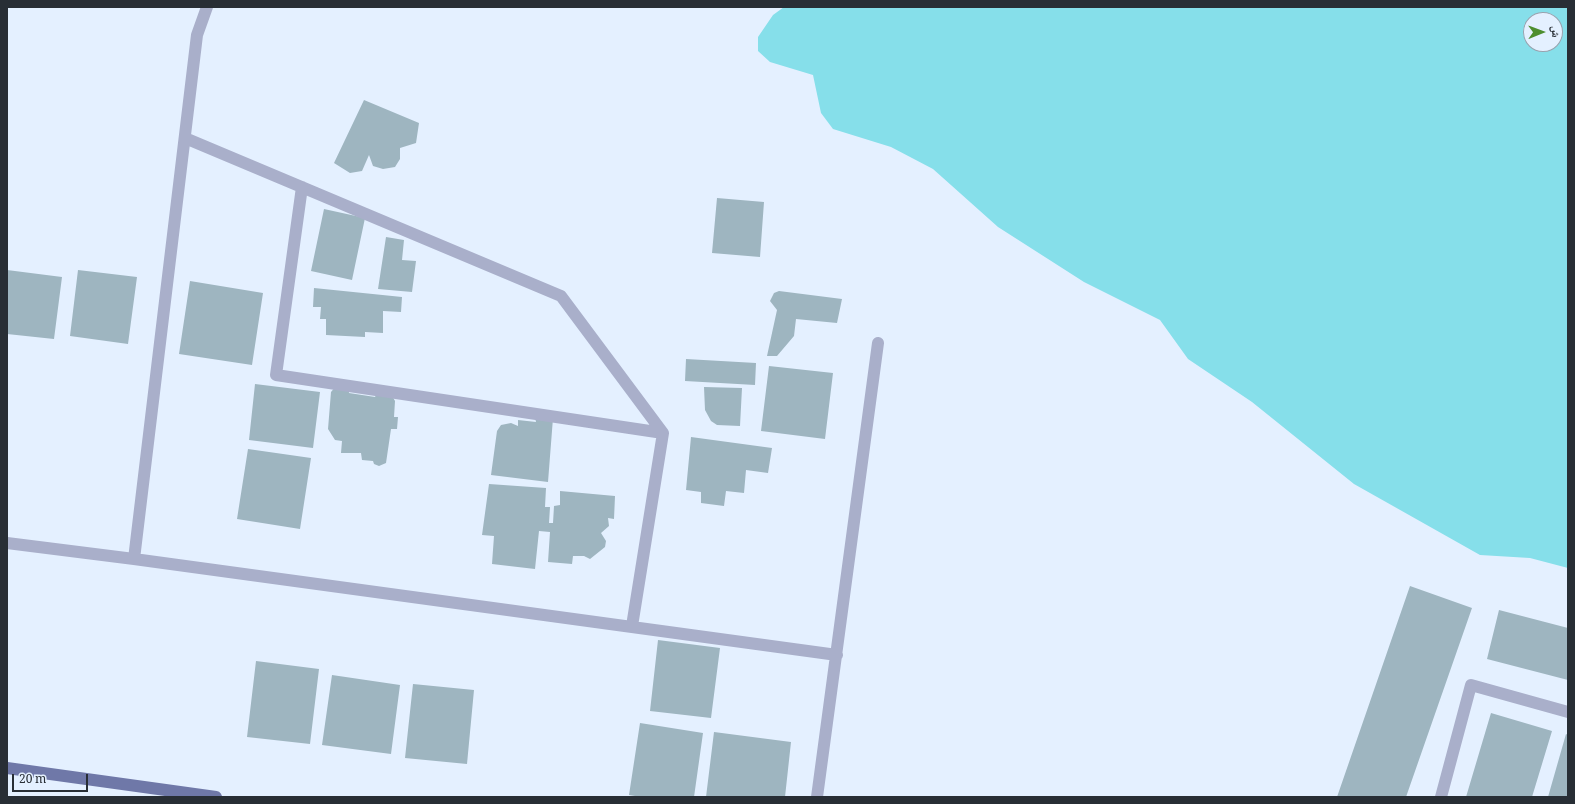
<!DOCTYPE html>
<html>
<head>
<meta charset="utf-8">
<style>
  body { margin:0 }
  #map { position:relative; width:1575px; height:804px; overflow:hidden; background:#e4f0ff; font-family:Georgia,"Noto Naskh Arabic",serif }
  canvas { display:block }
  .frame { position:absolute; inset:0; border:8px solid #282e35; pointer-events:none }
  .north { position:absolute; left:1523px; top:12px; width:40px; height:40px; box-sizing:border-box; background:#e4f0ff; border:1px solid #99a2ae; border-radius:50%; rotate:89deg; font-size:11px; font-weight:700; line-height:16px; text-align:center; color:#282e35 }
  .north::after { content:''; display:block; margin:auto; width:14px; height:18px; background:#4d8e2f; clip-path:polygon(50% 0,100% 100%,50% 72%,0 100%) }
  .scale { position:absolute; left:12px; top:774px; width:76px; height:18px; box-sizing:border-box; border:2px solid #282e35; border-top:0; padding-left:5px; font-size:12px; line-height:14px; white-space:nowrap; color:#282e35; -webkit-text-stroke:3px #e4f0ff; paint-order:stroke }
</style>
</head>
<body>
<div id="map">
<canvas width="1575" height="804"></canvas>
<div class="frame"></div>
<div class="north">ش</div>
<div class="scale">20 m</div>
</div>
<script>
const g = document.querySelector('canvas').getContext('2d');
g.lineJoin = 'round';
function fillPath(path, color) {
  g.fillStyle = color;
  g.fill(path, 'evenodd');
}
function trace(path, color, width, dash) {
  g.strokeStyle = color;
  g.lineWidth = width;
  g.lineCap = dash ? 'butt' : 'round';
  g.setLineDash(dash || []);
  g.stroke(path);
}
fillPath(new Path2D(`
  M 784,7 L 1568,7 L 1568,568 L 1530,558 L 1480,555 L 1354,484 L 1252,402 L 1188,359 L 1160,320 L 1084,282 L 998,227 L 933,169 L 891,147 L 833,129 L 821,113 L 813,75 L 770,62 L 758,51 L 758,37 L 773,15 ZM 1531,20 L 1555,20 L 1555,44 L 1531,44 Z`), '#86dfea');
fillPath(new Path2D(`
  M 364,100 L 419,123 L 416,143 L 400,148 L 400,159 L 395,167 L 383,169 L 373,166 L 369,155 L 362,171 L 350,173 L 334,163 Z
  M 717,198 L 764,202 L 760,257 L 712,253 Z
  M 324,209 L 365,218 L 352,280 L 311,271 Z
  M 386,237 L 404,240 L 402,260 L 416,261 L 412,292 L 378,289 Z
  M 7,270 L 62,277 L 54,339 L 7,334 Z
  M 78,270 L 137,277 L 128,344 L 70,336 Z
  M 190,281 L 263,293 L 252,365 L 179,354 Z
  M 314,288 L 402,297 L 401,312 L 383,311 L 383,333 L 365,332 L 365,337 L 326,335 L 326,319 L 320,319 L 321,307 L 313,307 Z
  M 779,291 L 842,299 L 837,323 L 796,319 L 794,336 L 777,356 L 767,356 L 777,310 L 770,301 L 774,293 Z
  M 686,359 L 756,363 L 755,385 L 685,381 Z
  M 769,366 L 833,373 L 825,439 L 761,431 Z
  M 255,384 L 320,392 L 313,448 L 249,440 Z
  M 337,385 L 348,385 L 349,393 L 375,397 L 378,391 L 391,394 L 395,401 L 394,417 L 398,417 L 397,429 L 391,429 L 386,463 L 379,466 L 374,464 L 373,461 L 362,460 L 361,453 L 341,453 L 342,441 L 335,440 L 328,429 L 331,392 Z
  M 704,387 L 742,388 L 740,426 L 717,425 L 711,421 L 705,410 Z
  M 535,417 L 553,418 L 548,482 L 491,475 L 497,431 L 501,425 L 511,423 L 518,426 L 518,420 L 536,422 Z
  M 691,437 L 772,448 L 768,473 L 746,470 L 744,493 L 726,491 L 724,506 L 701,503 L 701,492 L 686,490 Z
  M 248,449 L 311,458 L 300,529 L 237,519 Z
  M 489,484 L 546,488 L 545,507 L 550,507 L 549,523 L 553,523 L 554,506 L 560,505 L 560,491 L 615,496 L 614,519 L 608,518 L 609,526 L 601,533 L 606,541 L 605,547 L 590,559 L 584,556 L 573,556 L 572,564 L 548,562 L 550,532 L 539,531 L 535,569 L 492,564 L 494,536 L 482,535 Z
  M 1410,586 L 1472,608 L 1406,797 L 1337,797 Z
  M 1499,610 L 1568,628 L 1568,680 L 1487,659 Z
  M 658,640 L 720,648 L 711,718 L 650,711 Z
  M 256,661 L 319,669 L 310,744 L 247,737 Z
  M 332,675 L 400,685 L 391,754 L 322,745 Z
  M 413,684 L 474,690 L 467,764 L 405,758 Z
  M 1491,713 L 1552,731 L 1532,797 L 1466,797 Z
  M 640,723 L 703,733 L 694,797 L 641,797 L 629,795 Z
  M 714,732 L 791,742 L 785,797 L 706,797 Z
  M 1566,734 L 1568,735 L 1568,797 L 1548,797 Z`), '#9eb5c0');
trace(new Path2D(`
  M 185,138 L 561,296 L 663,433 L 632,626
  M 302,187 L 276,375 L 663,433
  M 7,543 L 134,559 L 837,655
  M 134,559 L 197,35 L 207,7
  M 817,797 L 878,343
  M 1441,797 L 1471,685 L 1568,712`), '#a9afca', 12);
trace(new Path2D(`
  M 7,768 L 216,797`), '#6f78a8', 12);
</script>
</body>
</html>
